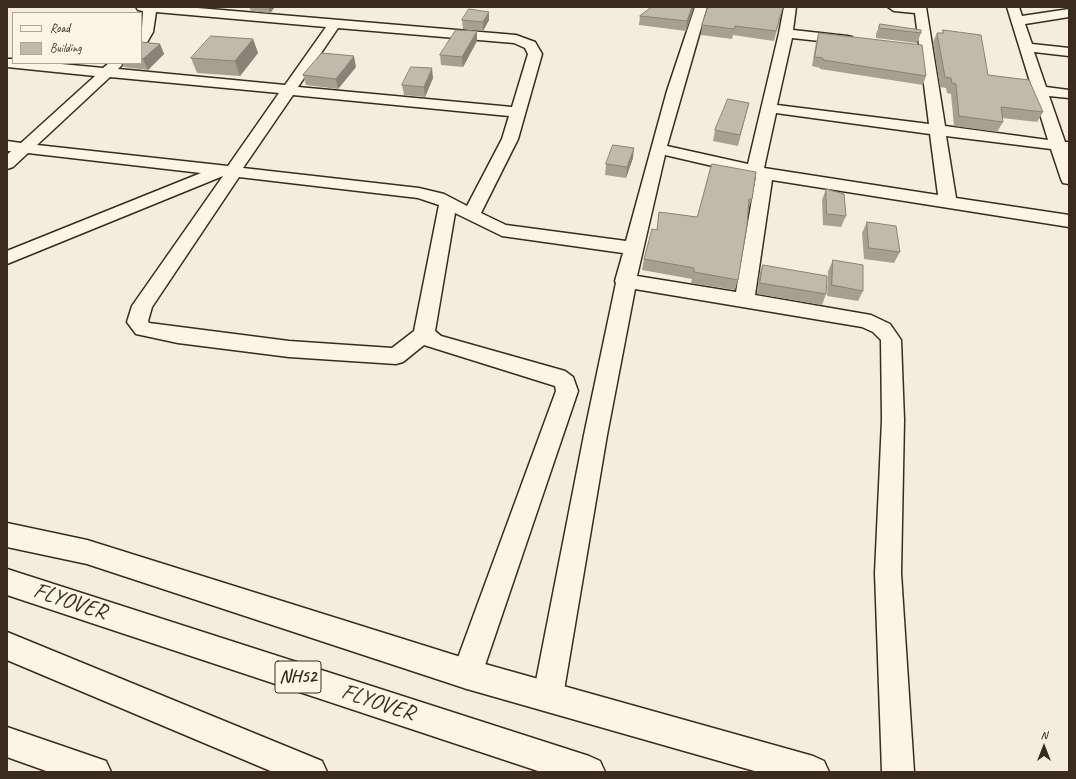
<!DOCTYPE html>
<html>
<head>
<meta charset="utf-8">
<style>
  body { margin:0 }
  #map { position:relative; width:1076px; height:779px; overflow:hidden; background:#f4eddd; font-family:Caveat,sans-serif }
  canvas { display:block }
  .frame { position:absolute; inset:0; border:8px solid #3b2a1e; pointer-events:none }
  .legend { position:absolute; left:12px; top:12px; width:130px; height:52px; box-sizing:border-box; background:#fcf5e5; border:1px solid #afa495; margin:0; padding:5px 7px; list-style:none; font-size:12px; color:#3b2a1e }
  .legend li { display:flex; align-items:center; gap:8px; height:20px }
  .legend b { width:20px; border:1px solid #afa495 }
  .north { position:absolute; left:1024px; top:727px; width:40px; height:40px; -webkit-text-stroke:3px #fcf5e5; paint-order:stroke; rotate:0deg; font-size:11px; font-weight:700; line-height:16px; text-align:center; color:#3b2a1e }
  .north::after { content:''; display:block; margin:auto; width:14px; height:18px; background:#3b2a1e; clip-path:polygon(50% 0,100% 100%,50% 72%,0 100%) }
</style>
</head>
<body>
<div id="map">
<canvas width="1076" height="779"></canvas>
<div class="frame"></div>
<ul class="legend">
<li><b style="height:5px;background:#fcf5e5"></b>Road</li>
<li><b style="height:11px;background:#c3b9aa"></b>Building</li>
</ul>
<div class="north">N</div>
</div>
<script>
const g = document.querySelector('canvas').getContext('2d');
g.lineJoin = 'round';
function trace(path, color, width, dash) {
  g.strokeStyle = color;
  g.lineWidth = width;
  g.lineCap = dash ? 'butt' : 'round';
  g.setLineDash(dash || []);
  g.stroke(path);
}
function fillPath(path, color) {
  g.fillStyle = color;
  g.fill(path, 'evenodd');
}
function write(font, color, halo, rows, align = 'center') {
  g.font = font + ' Caveat,sans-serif';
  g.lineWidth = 4;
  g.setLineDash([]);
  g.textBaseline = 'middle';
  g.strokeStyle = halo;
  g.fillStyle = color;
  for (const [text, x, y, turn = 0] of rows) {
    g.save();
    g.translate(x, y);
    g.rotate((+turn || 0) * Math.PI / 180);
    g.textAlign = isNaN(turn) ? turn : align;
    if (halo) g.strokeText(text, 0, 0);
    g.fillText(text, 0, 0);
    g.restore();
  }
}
const minor = new Path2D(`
  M 136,7 L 186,7 L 516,35 L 535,42 L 542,54 L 518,139 L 481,213 L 506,225 L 626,241 L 667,91 L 695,7 L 707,7 L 667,146 L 748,164 L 779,33 L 784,7 L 796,7 L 793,30 L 847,36 L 852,37 L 854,40 L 852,43 L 847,44 L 792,38 L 777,105 L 929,124 L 915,13 L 894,11 L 888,7 L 926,7 L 945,126 L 1048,140 L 1007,7 L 1019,7 L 1022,16 L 1069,9 L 1069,17 L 1025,24 L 1032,44 L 1069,48 L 1069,56 L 1034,52 L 1046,87 L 1069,90 L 1069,98 L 1049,96 L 1065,142 L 1069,142 L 1069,184 L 1063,183 L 1061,179 L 1051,149 L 946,136 L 956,198 L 1069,215 L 1069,227 L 772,180 L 755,295 L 871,315 L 890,324 L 901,340 L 904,420 L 901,573 L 914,772 L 882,772 L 875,573 L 882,420 L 881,340 L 873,332 L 862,327 L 635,289 L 607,435 L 563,696 L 558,706 L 548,711 L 538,706 L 533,696 L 584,435 L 616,283 L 615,281 L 623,253 L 502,236 L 455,213 L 435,331 L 441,336 L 565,371 L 573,377 L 578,391 L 482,674 L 477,684 L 467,689 L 457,684 L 452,674 L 556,391 L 555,386 L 424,345 L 403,362 L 396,364 L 289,357 L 178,343 L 136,334 L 127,322 L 132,306 L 223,176 L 7,264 L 7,251 L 201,173 L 28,153 L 13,167 L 7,169 L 7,155 L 11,151 L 7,151 L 7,141 L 21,143 L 95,76 L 7,67 L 7,59 L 13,59 L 13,63 L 51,63 L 103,68 L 109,63 L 121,63 L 122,65 L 118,69 L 285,85 L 326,27 L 156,12 L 153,32 L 146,44 L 141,45 L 143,11 L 138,10 ZM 338,28 L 514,43 L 525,48 L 528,54 L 512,107 L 298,87 ZM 110,77 L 279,93 L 228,166 L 37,145 ZM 293,95 L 509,116 L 502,139 L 467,206 L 444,194 L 419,188 L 243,168 ZM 776,113 L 930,134 L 938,195 L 764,168 ZM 665,155 L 756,176 L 736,292 L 637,276 ZM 239,177 L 418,198 L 439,205 L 414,331 L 392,348 L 289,341 L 149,323 L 148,321 L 152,307 Z`);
const major = new Path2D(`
  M 7,523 L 87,540 L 467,659 L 813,756 L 824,761 L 829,772 L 758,772 L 467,689 L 87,564 L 7,547 Z
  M 7,727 L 106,761 L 111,772 L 49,772 L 7,757 Z`);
const highway = new Path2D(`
  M 7,569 L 589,756 L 600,761 L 605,772 L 541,772 L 7,595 Z
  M 7,632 L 322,761 L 327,772 L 273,772 L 7,660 Z`);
trace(minor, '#3b2a1e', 3);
trace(major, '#3b2a1e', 3);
trace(highway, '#3b2a1e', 3);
fillPath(minor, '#fcf5e5');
fillPath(major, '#fcf5e5');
fillPath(highway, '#fcf5e5');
fillPath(new Path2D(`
  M 249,7 L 275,7 L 270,13 L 251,11 Z
  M 652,7 L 694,7 L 686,31 L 639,25 L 640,16 Z
  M 783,7 L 774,41 L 733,35 L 732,39 L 701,35 L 702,25 Z
  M 462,20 L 489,20 L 483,31 L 463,29 Z
  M 880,24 L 921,33 L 917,43 L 876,38 L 876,34 Z
  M 943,30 L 988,75 L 1043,112 L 1037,122 L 1002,118 L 1003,122 L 997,132 L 954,126 L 951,94 L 947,93 L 946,88 L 940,87 L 933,42 L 937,33 L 942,33 Z
  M 819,33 L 926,76 L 923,85 L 820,69 L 820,68 L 812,66 L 816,42 Z
  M 253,39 L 258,53 L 240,76 L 197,73 L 191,58 Z
  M 477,41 L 463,67 L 441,65 L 440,55 Z
  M 141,42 L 160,44 L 164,54 L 148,70 L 124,67 L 122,63 L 141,63 Z
  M 356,67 L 338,89 L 306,85 L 303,75 Z
  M 433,78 L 425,97 L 404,95 L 402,85 Z
  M 749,103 L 738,146 L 713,141 L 715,130 Z
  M 633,158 L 626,178 L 605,175 L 606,164 Z
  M 712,164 L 752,199 L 748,210 L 738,280 L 735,290 L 691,283 L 692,279 L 642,270 L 644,259 L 657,230 L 659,212 L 697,217 Z
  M 826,189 L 846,216 L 841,227 L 823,225 L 822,200 Z
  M 867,222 L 900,252 L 894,263 L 864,259 L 862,233 Z
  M 833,260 L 863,291 L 858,301 L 827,296 L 828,271 Z
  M 763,265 L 826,294 L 822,305 L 757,294 L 759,275 Z`), '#a89f92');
fillPath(new Path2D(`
  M 268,7 L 275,7 L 270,13 Z
  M 692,7 L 694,7 L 686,31 L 687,21 Z
  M 489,12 L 489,20 L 483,31 L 483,22 Z
  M 477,31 L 477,41 L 463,67 L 462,57 Z
  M 253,39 L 258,53 L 240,76 L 235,61 Z
  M 160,44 L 164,54 L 148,70 L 143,59 Z
  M 354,56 L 356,67 L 338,89 L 336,79 Z
  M 432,68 L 433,78 L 425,97 L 424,87 Z
  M 634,148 L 633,158 L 626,178 L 627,167 Z`), '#888277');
const building = new Path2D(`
  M 652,7 L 692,7 L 687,21 L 640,16 Z
  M 708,7 L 783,7 L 776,31 L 735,26 L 734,29 L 702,25 Z
  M 469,9 L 489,12 L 483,22 L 462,20 Z
  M 880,24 L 921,30 L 921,33 L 879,28 Z
  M 456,30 L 477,31 L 462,57 L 440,55 Z
  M 943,30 L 981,35 L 988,75 L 1029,80 L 1043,112 L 1001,107 L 1003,122 L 959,116 L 956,84 L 952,83 L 951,78 L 945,77 L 937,33 L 943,33 Z
  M 819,33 L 922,45 L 926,76 L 823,60 L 823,58 L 815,57 Z
  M 211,36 L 253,39 L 235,61 L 191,58 Z
  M 141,42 L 160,44 L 143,59 L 141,59 Z
  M 322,53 L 354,56 L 336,79 L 303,75 Z
  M 411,67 L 432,68 L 424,87 L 402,85 Z
  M 728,99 L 749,103 L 740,135 L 715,130 Z
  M 613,145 L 634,148 L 627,167 L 606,164 Z
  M 712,164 L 756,172 L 752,199 L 749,199 L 747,225 L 738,280 L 694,272 L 694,268 L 644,259 L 652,229 L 657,230 L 659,212 L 697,217 Z
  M 826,189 L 844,194 L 846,216 L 827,214 Z
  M 867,222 L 896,226 L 900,252 L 869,248 Z
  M 833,260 L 863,265 L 863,291 L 832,285 Z
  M 763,265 L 827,276 L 826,294 L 760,283 Z`);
fillPath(building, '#c3b9aa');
trace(building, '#888277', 1);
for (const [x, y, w] of [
  [298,677,46]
]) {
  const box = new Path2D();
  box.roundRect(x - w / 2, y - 16, w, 32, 3);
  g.fillStyle = '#fcf5e5';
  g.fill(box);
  trace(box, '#3b2a1e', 1);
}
write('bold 18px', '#3b2a1e', null, [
  ["NH52",298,677]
]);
write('23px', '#3b2a1e', '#fcf5e5', [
  ["FLYOVER",70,602,18],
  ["FLYOVER",378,703,18]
]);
</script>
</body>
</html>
